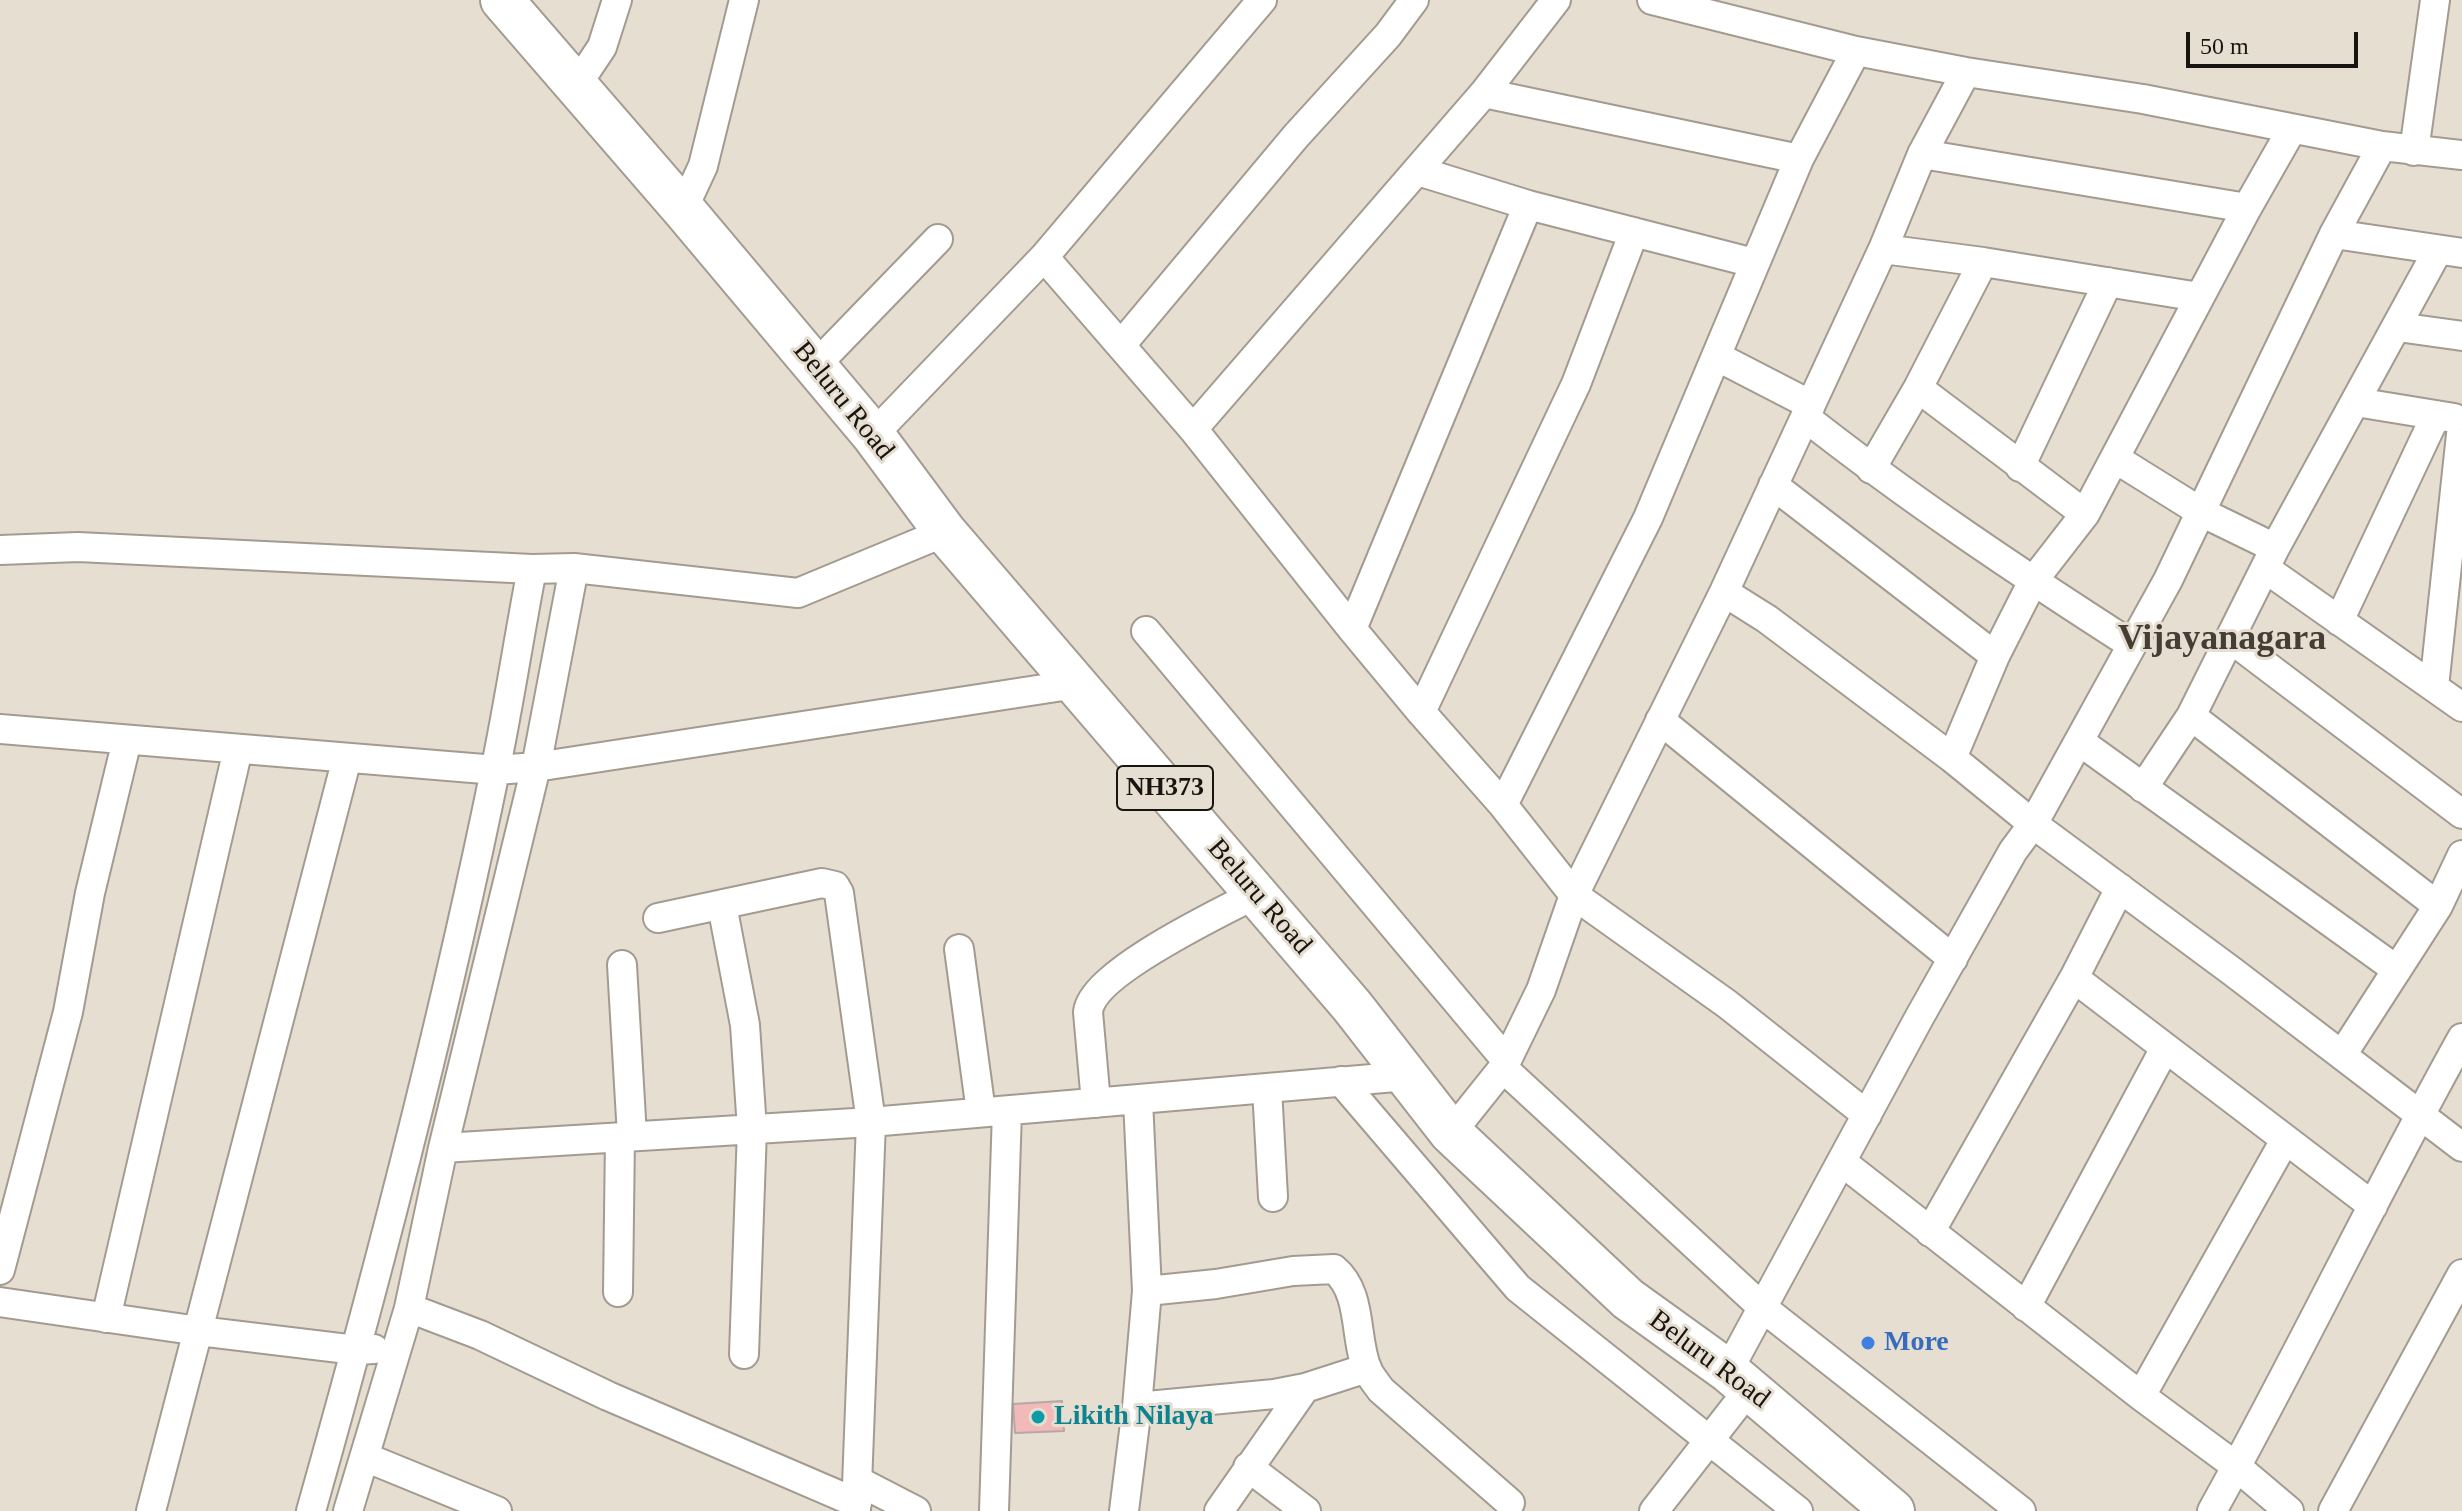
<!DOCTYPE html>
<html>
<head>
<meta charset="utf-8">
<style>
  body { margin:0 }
  #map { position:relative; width:2462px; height:1511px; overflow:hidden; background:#e7ded2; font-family:Georgia,serif }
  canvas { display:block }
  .scale { position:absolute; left:2186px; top:32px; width:172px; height:36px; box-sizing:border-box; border:4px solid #181511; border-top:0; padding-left:10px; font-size:24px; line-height:28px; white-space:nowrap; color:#181511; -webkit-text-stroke:6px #e7ded2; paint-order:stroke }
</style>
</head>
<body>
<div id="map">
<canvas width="2462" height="1511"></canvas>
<div class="scale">50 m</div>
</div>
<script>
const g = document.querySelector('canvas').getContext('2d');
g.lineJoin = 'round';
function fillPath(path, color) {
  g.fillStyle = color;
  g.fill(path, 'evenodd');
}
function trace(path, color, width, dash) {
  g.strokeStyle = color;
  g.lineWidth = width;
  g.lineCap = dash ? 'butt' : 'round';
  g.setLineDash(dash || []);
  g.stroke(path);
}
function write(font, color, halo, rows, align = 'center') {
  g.font = font + ' Georgia,serif';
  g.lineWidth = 6;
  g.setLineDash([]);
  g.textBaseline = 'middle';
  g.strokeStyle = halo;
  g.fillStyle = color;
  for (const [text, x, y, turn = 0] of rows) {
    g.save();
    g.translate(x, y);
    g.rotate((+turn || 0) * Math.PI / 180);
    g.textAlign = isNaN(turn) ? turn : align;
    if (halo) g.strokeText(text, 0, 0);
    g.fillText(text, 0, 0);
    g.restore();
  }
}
const building = new Path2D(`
  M 1062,1401 L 1064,1431 L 1015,1433 L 1013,1404 Z`);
fillPath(building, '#f1b9b7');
trace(building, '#b7a7a6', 2);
const minor = new Path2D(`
  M 1652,0 L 1856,51 L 1966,72 L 2143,99 L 2382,146 L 2462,155
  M 576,86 L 602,47 L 617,0
  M 1484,93 L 1556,0
  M 2414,151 L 2435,0
  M 1922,154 L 2247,208
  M 1418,171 L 1528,205 L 1754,263
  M 683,209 L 703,166 L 744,0
  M 2334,234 L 2462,253
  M 1883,249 L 1983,262 L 2199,297
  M 1044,257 L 1262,0
  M 2398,327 L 2462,336
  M 1121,345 L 1296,136 L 1388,35 L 1414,0
  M 1716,356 L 1811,405
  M 815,366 L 938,239
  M 1918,388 L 2085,514
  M 2356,402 L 2454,418
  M 1805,417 C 1909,499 2020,573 2132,645
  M 1193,429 L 1484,93 L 1799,159
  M 873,435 L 1044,257 L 1193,429 L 1352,629 L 1421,712 L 1503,805 L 1574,895 L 1727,1004 L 1867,1115
  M 2116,459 L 2201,512 L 2275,548
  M 2020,467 L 2108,282
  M 1871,469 L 1918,388 L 1983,262
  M 1773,485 L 1995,656
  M 0,550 L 78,547 L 532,569 L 574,568 L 798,593 L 945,532
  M 2266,569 L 2462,707
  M 1724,592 L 1767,619 L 1952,758 L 2033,824 L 2233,972 L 2462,1147
  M 2339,621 L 2436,415
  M 1352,629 L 1528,205
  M 1146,631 L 1506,1060
  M 2231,639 L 2462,814
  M 2434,687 L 2462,425
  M 1421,712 L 1576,384 L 1634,232
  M 2191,716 L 2438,906
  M 1660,720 L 1953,959
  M 0,729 L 496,770 L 536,767 L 1076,684
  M 2079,741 L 2397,970
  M 1952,758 L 1995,656 L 2033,581 L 2085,514 L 2247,208 L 2292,129
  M 2143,788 L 2191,716 L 2275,548 L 2438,250
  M 1503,805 L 1648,518 L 1799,159 L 1856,51
  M 722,905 L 745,1025 L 752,1129 L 744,1354
  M 658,918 L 822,883 L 835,886 L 839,893 L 871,1122 L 856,1511
  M 959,949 L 981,1112
  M 622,965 L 632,1136
  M 2074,978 L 2373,1206
  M 2342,1055 L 2438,906 L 2462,855
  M 1503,1068 L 1763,1308 L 2021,1511
  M 1341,1081 L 1518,1288 L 1798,1511
  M 1267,1088 L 1273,1197
  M 1096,1103 L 1088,1012 C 1092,973 1221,912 1256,894
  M 1451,1133 L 1503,1068 L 1541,990 L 1574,895 L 1724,592 L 1883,249 L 1922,154 L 1966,72
  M 443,1148 L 871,1122 L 1407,1076
  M 1842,1162 L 2141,1396 L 2237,1467 L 2289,1511
  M 1930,1232 L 2074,978 L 2120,888
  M 0,1270 L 68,1012 L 90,893 L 127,740
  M 1147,1291 L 1216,1284 L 1293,1271 L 1334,1269 C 1363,1293 1354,1338 1367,1369 C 1370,1376 1376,1383 1381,1390 L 1510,1503
  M 618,1292 L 620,1137
  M 0,1302 L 199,1331 L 356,1350 L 374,1349
  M 2026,1307 L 2165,1048
  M 409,1308 L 480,1335 L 608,1396 L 857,1503
  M 106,1318 L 238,749
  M 1728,1371 L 1919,1018 L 2013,851 L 2033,824 L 2168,580 L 2334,234 L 2382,146
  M 2141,1396 L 2285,1140
  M 1137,1407 L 1274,1394 L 1305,1388 L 1367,1368
  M 365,1457 L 497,1511
  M 1248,1467 L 1306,1511
  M 858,1481 L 916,1511
  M 151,1511 L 347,758
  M 311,1511 C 380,1267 444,1020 495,771 C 509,704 519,636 532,569
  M 348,1511 L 409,1308 L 443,1148 L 536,767 L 574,568
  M 994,1511 L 1007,1111
  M 1124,1511 L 1137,1407 L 1147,1291 L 1138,1100
  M 1219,1511 L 1305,1388
  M 1654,1511 L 1750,1388
  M 2212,1511 C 2299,1355 2375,1194 2462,1038
  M 2333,1511 L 2462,1274`);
const highway = new Path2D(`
  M 502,0 L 683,209 L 873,435 L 945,532 L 1352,1006 L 1451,1133 L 1628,1299 L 1728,1371 L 1893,1511`);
trace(minor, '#a39b90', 32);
trace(highway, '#a39b90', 46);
trace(minor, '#fff', 28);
trace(highway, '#fff', 42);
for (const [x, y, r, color] of [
  [1868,1343,8,"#3f7fe0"],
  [1038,1417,8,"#0f9aa8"]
]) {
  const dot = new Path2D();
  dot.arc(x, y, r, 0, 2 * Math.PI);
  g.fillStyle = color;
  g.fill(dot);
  trace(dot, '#e7ded2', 3);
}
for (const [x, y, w] of [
  [1165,788,96]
]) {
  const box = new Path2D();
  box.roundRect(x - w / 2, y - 22, w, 44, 6);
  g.fillStyle = '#e7ded2';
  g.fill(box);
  trace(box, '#181511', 2);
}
write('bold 26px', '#181511', null, [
  ["NH373",1165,788]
]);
write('28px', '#181511', '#e7ded2', [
  ["Beluru Road",843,401,51],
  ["Beluru Road",1259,897,49],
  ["Beluru Road",1709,1360,37]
]);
write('bold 28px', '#366cbe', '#e7ded2', [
  ["More",1884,1343]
], 'left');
write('bold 28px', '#0d838f', '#e7ded2', [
  ["Likith Nilaya",1054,1417]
], 'left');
write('bold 36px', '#463e35', '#e7ded2', [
  ["Vijayanagara",2222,640]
]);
</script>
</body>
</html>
